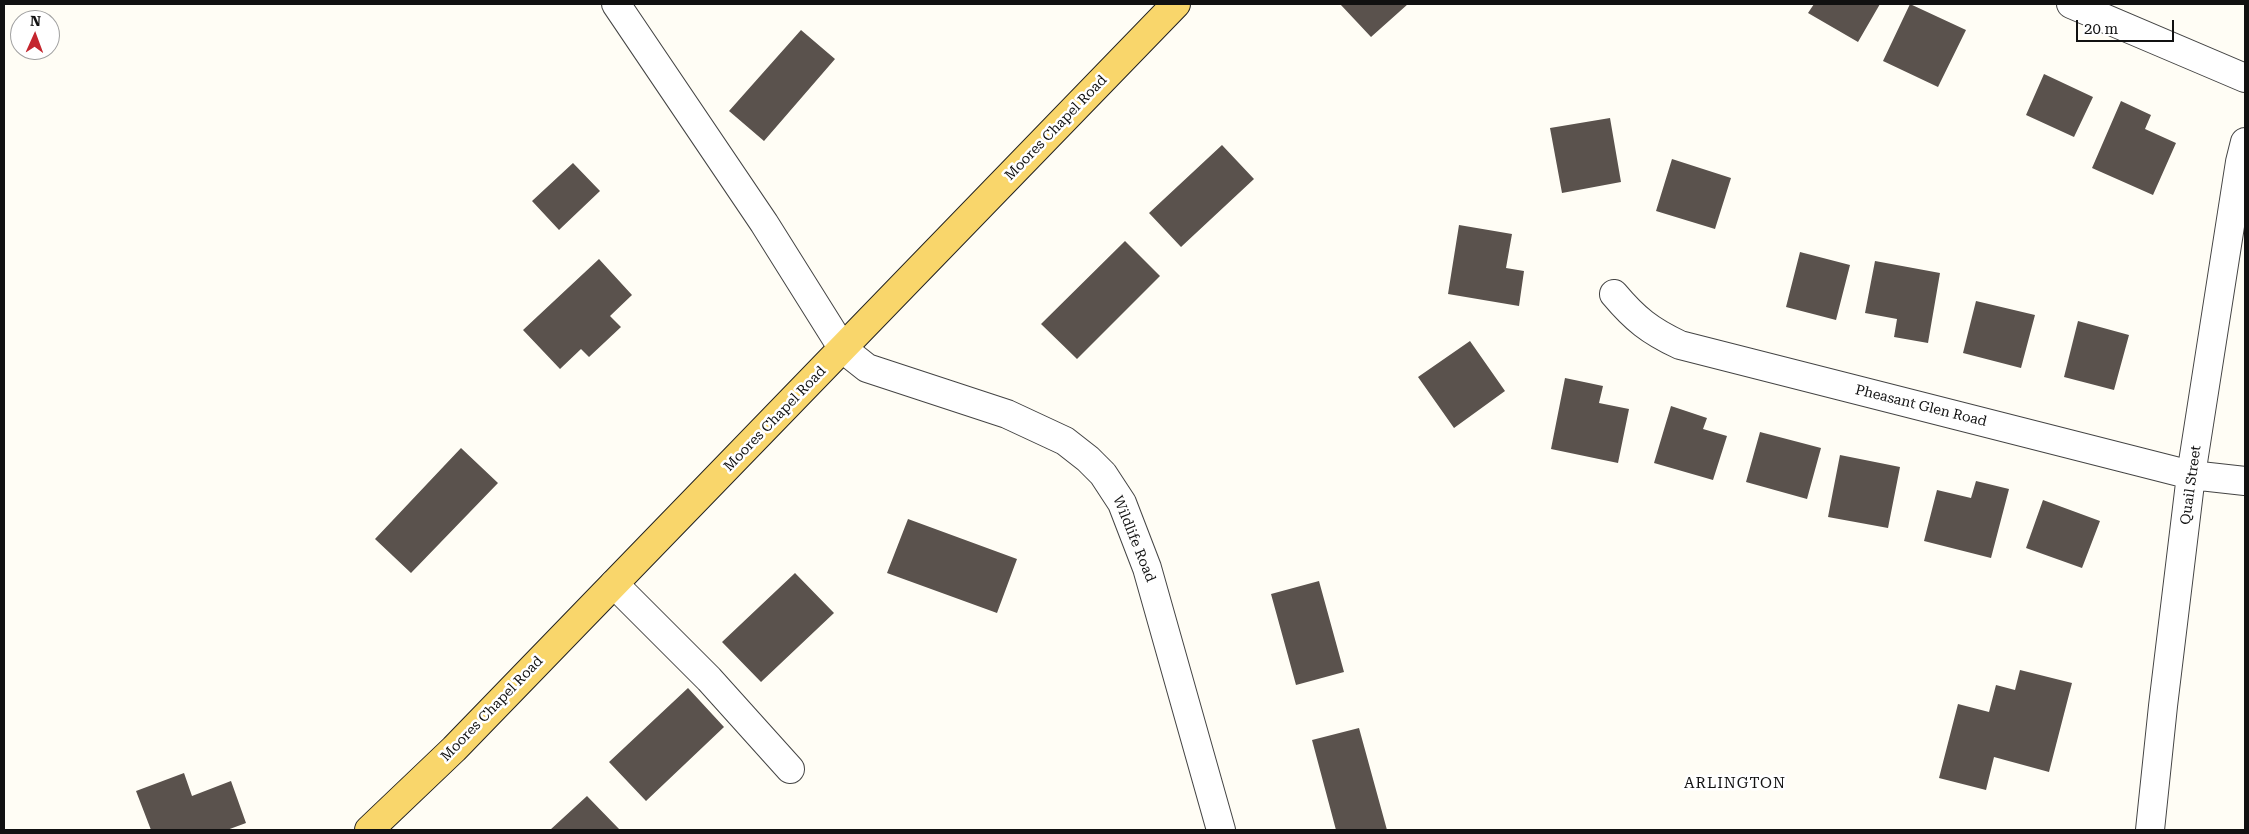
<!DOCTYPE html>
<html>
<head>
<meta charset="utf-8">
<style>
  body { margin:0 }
  #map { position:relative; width:2249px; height:834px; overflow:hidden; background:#fffdf5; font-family:"Roboto Serif",serif }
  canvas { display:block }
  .frame { position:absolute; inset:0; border:5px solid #111; pointer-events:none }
  .north { position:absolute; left:10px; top:10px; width:50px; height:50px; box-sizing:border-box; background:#fff; border:1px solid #a0a0a0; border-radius:50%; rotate:2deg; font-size:14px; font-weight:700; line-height:20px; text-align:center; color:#111 }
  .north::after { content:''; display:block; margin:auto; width:18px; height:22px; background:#c4262e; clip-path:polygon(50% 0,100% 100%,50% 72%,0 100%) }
  .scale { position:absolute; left:2076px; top:20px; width:98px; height:22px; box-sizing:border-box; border:2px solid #111; border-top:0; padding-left:6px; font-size:15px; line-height:18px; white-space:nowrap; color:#111; -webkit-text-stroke:4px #fff; paint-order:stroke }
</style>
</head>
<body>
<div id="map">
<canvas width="2249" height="834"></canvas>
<div class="frame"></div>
<div class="north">N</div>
<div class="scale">20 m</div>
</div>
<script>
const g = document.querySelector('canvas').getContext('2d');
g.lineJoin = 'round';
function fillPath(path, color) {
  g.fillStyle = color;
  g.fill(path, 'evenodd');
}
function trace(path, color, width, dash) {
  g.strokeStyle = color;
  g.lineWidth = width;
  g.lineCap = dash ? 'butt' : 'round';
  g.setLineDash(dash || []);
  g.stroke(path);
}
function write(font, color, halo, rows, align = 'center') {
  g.font = font + ' "Roboto Serif",serif';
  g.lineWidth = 5;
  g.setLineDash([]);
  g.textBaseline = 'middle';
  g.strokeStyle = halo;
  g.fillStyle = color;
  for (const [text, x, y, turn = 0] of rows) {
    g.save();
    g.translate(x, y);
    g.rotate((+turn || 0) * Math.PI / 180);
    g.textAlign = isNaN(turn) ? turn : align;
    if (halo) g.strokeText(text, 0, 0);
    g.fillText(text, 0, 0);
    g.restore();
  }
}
fillPath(new Path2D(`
  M 1340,4 L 1408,4 L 1371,37 Z
  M 1814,4 L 1880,4 L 1858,42 L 1808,13 Z
  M 1910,4 L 1966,30 L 1938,87 L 1883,61 Z
  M 801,30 L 835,59 L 764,141 L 729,111 Z
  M 2044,74 L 2093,97 L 2074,137 L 2026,115 Z
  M 2121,101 L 2151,115 L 2145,129 L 2176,143 L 2153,195 L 2092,168 Z
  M 1610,118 L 1621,182 L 1562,193 L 1550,128 Z
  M 1222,145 L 1254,179 L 1181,247 L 1149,213 Z
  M 1672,159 L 1731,178 L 1715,229 L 1656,211 Z
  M 573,163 L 600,191 L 559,230 L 532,201 Z
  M 1459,225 L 1512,234 L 1506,268 L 1524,271 L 1519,306 L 1448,294 Z
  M 1125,241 L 1160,276 L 1077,359 L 1041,324 Z
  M 1800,252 L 1850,265 L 1836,320 L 1786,307 Z
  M 599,259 L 632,295 L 610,316 L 621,327 L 589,357 L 581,349 L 560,369 L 523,330 Z
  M 1875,261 L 1940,273 L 1928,343 L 1894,337 L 1897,319 L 1865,313 Z
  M 1976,301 L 2035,315 L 2021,368 L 1963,353 Z
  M 2078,321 L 2129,335 L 2114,390 L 2064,377 Z
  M 1470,341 L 1505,391 L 1454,428 L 1418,377 Z
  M 1565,378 L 1603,386 L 1599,403 L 1629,409 L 1618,463 L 1551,449 Z
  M 1671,406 L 1707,418 L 1703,429 L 1727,436 L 1713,480 L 1654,463 Z
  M 1760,432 L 1821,448 L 1807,499 L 1746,482 Z
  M 461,448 L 498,483 L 411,573 L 375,539 Z
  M 1840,455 L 1900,467 L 1888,528 L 1828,517 Z
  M 1976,481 L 2009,489 L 1991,558 L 1924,541 L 1937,490 L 1971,498 Z
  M 2043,500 L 2100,521 L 2082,568 L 2026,548 Z
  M 908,519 L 1017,559 L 997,613 L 887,573 Z
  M 795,573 L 834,613 L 761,682 L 722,642 Z
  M 1319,581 L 1344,672 L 1296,685 L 1271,594 Z
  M 2020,670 L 2072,683 L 2049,772 L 1994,757 L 1986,790 L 1939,778 L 1958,704 L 1989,712 L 1996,685 L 2015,690 Z
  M 688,688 L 724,727 L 646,801 L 609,762 Z
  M 1359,728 L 1387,830 L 1336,830 L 1312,740 Z
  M 184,773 L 192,796 L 231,781 L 246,823 L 227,830 L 151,830 L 136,791 Z
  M 587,796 L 620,830 L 550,830 Z`), '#5a524d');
const minor = new Path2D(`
  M 616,4 L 764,223 L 843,349 L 867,368 L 1007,414 L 1065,441 L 1088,459 L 1103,474 L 1122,503 L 1147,568 L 1221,830
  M 2071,4 L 2245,78
  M 1614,294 C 1635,319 1650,331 1680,345 L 2191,475 L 2245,481
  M 614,584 L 709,679 L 790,769
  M 2150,830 L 2163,706 L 2191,475 L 2240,162 L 2245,142`);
const major = new Path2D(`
  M 369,830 L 454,749 L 1176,4`);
trace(minor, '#444', 30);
trace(major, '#222', 30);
trace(minor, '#fff', 28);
trace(major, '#f9d66b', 28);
write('14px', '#111', '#fff', [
  ["Moores Chapel Road",1056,128,-46],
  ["Pheasant Glen Road",1921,406,14],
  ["Moores Chapel Road",775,419,-46],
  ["Quail Street",2191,485,-82],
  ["Wildlife Road",1134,539,68],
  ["Moores Chapel Road",492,709,-46]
]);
g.letterSpacing = '1px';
write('15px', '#111', '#fff', [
  ["ARLINGTON",1735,784]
]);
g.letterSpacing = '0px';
</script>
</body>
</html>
